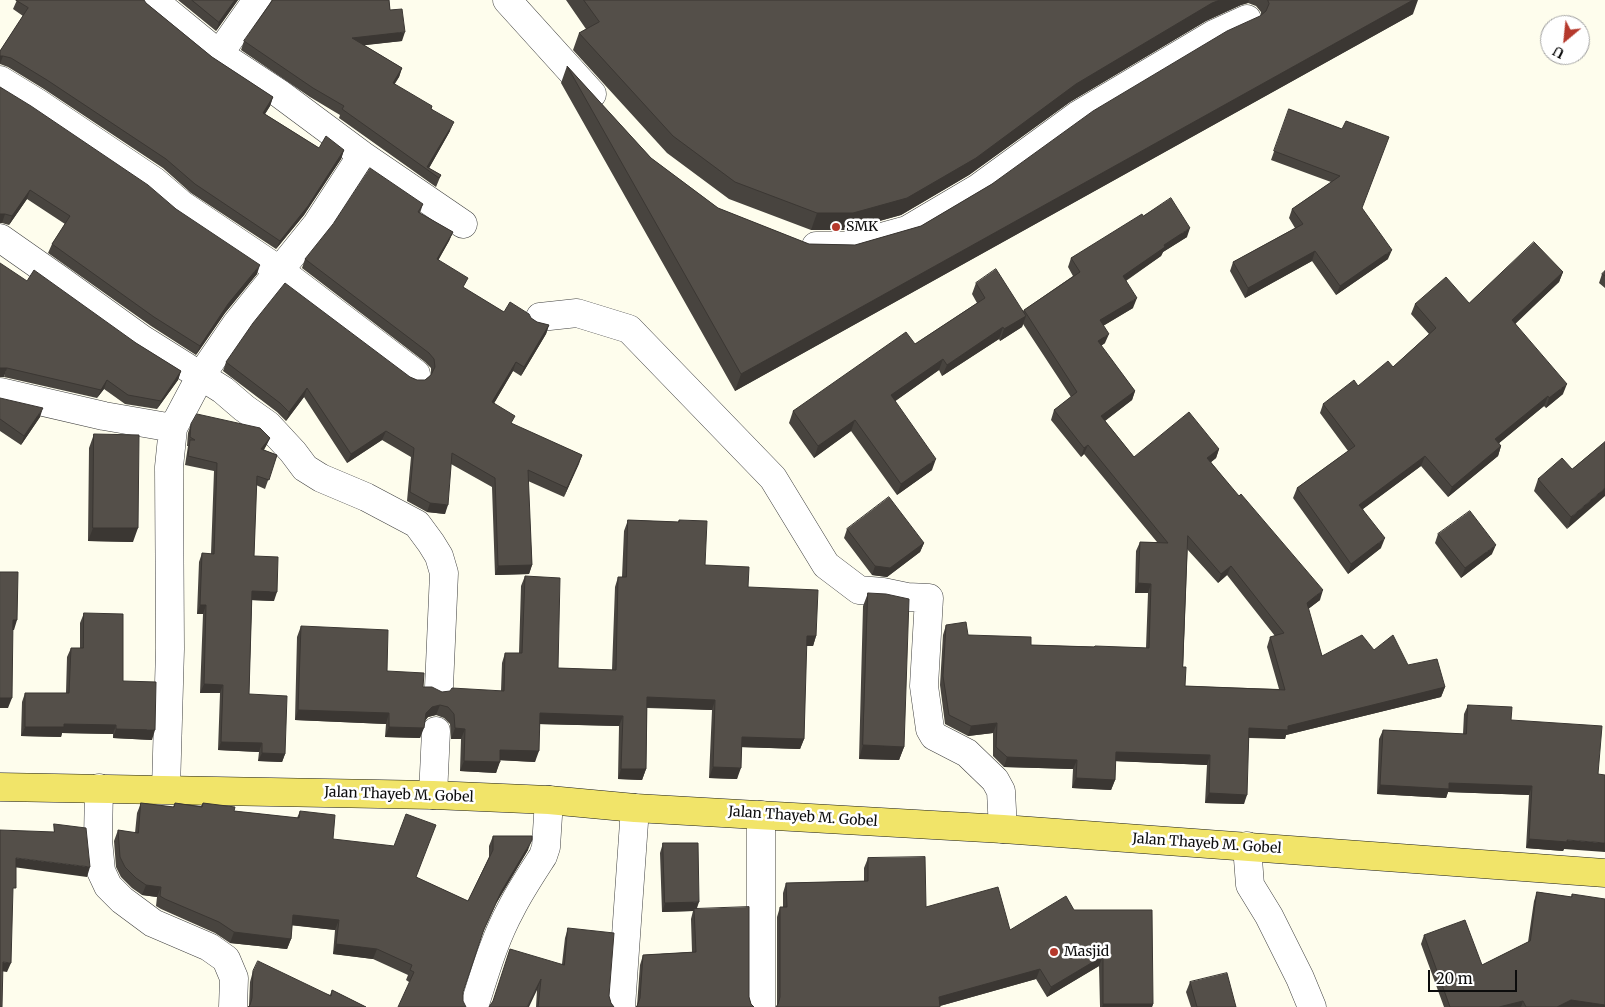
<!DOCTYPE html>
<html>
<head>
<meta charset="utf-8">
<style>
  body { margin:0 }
  #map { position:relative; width:1605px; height:1007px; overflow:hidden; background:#fefded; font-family:Merriweather,serif }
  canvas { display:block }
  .north { position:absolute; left:1540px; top:15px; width:50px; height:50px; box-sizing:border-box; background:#fff; border:1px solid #9e9e9e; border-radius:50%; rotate:208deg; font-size:14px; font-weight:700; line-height:20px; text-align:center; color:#0c0c0c }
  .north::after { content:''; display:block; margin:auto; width:18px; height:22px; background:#b5392c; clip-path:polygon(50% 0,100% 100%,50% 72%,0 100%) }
  .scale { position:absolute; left:1428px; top:970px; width:89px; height:22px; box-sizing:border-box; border:2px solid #0c0c0c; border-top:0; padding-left:6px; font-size:15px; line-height:18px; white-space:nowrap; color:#0c0c0c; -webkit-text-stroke:4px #fff; paint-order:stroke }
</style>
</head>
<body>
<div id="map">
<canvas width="1605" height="1007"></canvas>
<div class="north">U</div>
<div class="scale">20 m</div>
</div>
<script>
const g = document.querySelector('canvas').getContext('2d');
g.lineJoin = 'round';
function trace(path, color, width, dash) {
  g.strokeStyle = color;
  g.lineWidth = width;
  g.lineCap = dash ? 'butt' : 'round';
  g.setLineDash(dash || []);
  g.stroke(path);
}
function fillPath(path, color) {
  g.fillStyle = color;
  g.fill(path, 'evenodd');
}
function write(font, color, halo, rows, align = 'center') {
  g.font = font + ' Merriweather,serif';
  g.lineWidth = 5;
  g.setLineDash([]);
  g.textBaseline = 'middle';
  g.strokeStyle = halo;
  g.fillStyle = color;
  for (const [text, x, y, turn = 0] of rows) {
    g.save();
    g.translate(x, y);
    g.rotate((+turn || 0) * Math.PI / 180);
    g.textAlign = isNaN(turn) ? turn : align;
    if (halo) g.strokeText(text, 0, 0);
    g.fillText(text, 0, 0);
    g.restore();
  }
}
const minor = new Path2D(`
  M 153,0 L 219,54 L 280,94 L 362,155
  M 507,0 L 592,94
  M 219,54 L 257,0
  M 0,80 L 36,102 L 154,181 L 182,205 L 279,270 L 416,374
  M 0,238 L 60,280 L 142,339 L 223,390 L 244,408 L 268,425 L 293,452 L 305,468 L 321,478 L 366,497 L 417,524 L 431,543 L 439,556 L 444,573 L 439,687
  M 816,246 L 849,246 L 907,230 L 978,188 L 1078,115 L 1214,34 L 1247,19
  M 540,317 L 577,313 L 629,329 L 773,478 L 826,565 L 859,590 L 883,592 L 907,597 L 929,598 L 924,686 L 930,729 L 934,736 L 967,753 L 995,780 L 1001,791 L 1003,829
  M 0,392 L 104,416 L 173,428
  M 99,788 L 98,840 L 101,871 L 108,886 L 122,900 L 153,923 L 209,947 L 226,959 L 234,978 L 233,1007
  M 166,789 L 170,649 L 169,467 L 173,428 L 200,377 L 237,323 L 317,224 L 362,155 L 463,224
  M 433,795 L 436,731
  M 1247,846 L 1250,885 L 1269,916 L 1300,978 L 1312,1007
  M 474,1007 C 485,973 494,940 511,909 C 520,891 532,873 543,856 L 546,847 L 549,800
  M 621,1007 L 635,808
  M 761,1007 L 761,815`);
const major = new Path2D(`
  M 0,787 L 433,795 L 549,800 L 635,808 L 1003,829 L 1605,873`);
trace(minor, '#3f3f3f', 29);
trace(major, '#1d1d1d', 29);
trace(minor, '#fff', 28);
trace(major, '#f1e469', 28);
fillPath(new Path2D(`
  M 17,0 L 146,3 L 212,57 L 273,97 L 270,106 L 265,114 L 319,148 L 344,150 L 341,159 L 304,215 L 276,249 L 191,193 L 163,168 L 44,89 L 8,67 L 0,64 L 0,51 L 23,16 L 13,9 Z
  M 178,0 L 238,0 L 216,31 Z
  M 272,0 L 389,0 L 390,10 L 402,41 L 364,45 L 402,68 L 399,77 L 394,84 L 432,109 L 450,131 L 429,168 L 441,175 L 436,187 L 339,118 L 340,115 L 310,97 L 241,50 L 244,41 Z
  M 566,0 L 1413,0 L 1413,14 L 735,391 L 561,83 L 567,66 L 651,158 L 718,208 L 809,244 L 855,245 L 921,226 L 992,184 L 1260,16 L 1261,15 L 1261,12 L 1256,6 L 1248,3 L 1241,5 L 1206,21 L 1070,102 L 969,175 L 901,215 L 847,230 L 811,230 L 729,199 L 667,153 L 573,50 L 579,33 L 586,29 Z
  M 0,87 L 176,209 L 257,274 L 225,313 L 196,355 L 151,326 L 48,253 L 52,244 L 65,224 L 27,199 L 9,225 L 2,223 Z
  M 1289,109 L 1342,129 L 1362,208 L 1388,259 L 1336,295 L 1312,261 L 1245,298 L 1230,271 L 1233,262 L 1295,228 L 1289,218 L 1292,209 L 1331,182 L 1271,160 Z
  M 423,204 L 420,213 L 453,232 L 449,241 L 438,260 L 464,288 L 504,312 L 531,318 L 537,322 L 549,325 L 546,334 L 521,376 L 513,371 L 494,403 L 512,424 L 582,455 L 564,497 L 528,481 L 532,565 L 529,574 L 495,575 L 492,487 L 451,464 L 445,514 L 427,512 L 407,501 L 411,457 L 382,440 L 347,463 L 304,397 L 286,421 L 277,412 L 223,371 L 226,362 L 410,377 L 417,380 L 425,380 L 431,375 L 431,368 L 425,362 L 302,268 L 305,259 Z
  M 1143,216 L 1187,237 L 1163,252 L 1161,256 L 1126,281 L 1133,308 L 1103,326 L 1105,343 L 1101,346 L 1135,391 L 1132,400 L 1105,421 L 1134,457 L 1219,449 L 1216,458 L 1211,462 L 1320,600 L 1308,609 L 1322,656 L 1374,650 L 1408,665 L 1445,687 L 1441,697 L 1286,735 L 1285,739 L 1249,738 L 1244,804 L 1205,803 L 1207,765 L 1115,761 L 1115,780 L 1111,790 L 1072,788 L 1073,769 L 1004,767 L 993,756 L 993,733 L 968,736 L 945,724 L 940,685 L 943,635 L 946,625 L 968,635 L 1031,645 L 1146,648 L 1148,593 L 1135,593 L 1136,551 L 1140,542 L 1157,542 L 1084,454 L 1081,457 L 1051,420 L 1054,410 L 1071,397 L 1023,324 L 1022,327 L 1000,341 L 999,339 L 942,376 L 939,370 L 895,401 L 932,470 L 897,495 L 851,431 L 814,458 L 789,423 L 793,411 L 915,344 L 977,303 L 972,294 L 976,283 L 1023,311 L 1024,310 L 1073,276 L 1068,267 L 1071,258 ZM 1187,549 L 1218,583 L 1227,575 L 1275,636 L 1270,637 L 1267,647 L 1279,689 L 1185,686 L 1183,667 Z
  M 1605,271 L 1605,288 L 1599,283 L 1602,274 Z
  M 1563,272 L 1559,282 L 1515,323 L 1563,394 L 1546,408 L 1544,406 L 1499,443 L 1501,446 L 1498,456 L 1448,497 L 1421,466 L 1363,509 L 1381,548 L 1348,574 L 1293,498 L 1297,488 L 1348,451 L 1320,413 L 1323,404 L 1358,386 L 1393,367 L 1429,334 L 1411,314 L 1415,304 L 1469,303 Z
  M 27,281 L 136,343 L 181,371 L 178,380 L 157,409 L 125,404 L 104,389 L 97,398 L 4,377 Z
  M 0,398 L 40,417 L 21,445 L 0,431 Z
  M 191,424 L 270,438 L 264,450 L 277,455 L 265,489 L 256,485 L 254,556 L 274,601 L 252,600 L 249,694 L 285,754 L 282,762 L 258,761 L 259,752 L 218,750 L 220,693 L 200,693 L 203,614 L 197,614 L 199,562 L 202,553 L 211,554 L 214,471 L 185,465 L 188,446 L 187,446 L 188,433 Z
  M 94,434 L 133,542 L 88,541 L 89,448 Z
  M 1605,442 L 1567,529 L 1534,491 L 1538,479 L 1572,469 Z
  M 628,520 L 678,522 L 679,520 L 705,565 L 748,587 L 816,636 L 813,646 L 806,646 L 804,739 L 800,749 L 742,747 L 737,779 L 709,778 L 712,710 L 647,708 L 646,769 L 642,780 L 618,779 L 619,726 L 540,724 L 535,762 L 500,760 L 496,773 L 460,771 L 461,739 L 451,739 L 450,724 L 444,718 L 436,715 L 428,717 L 425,721 L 420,738 L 385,737 L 386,724 L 295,720 L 297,637 L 301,626 L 387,671 L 423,687 L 442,692 L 501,691 L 502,663 L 505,653 L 519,653 L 521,586 L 525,576 L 558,668 L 612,670 L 615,587 L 618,577 L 622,577 L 624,531 Z
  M 847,529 L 924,543 L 920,552 L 887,577 L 872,575 L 844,538 Z
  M 1438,534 L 1492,554 L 1461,578 L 1435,543 Z
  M 868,593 L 904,747 L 899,760 L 859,759 L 863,606 Z
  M 84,613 L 123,681 L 152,740 L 113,738 L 113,734 L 62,733 L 61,737 L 21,736 L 22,702 L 25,693 L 66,693 L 67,657 L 71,648 L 80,648 L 80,623 Z
  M 1468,705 L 1511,720 L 1564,849 L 1563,851 L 1526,848 L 1529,795 L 1448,792 L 1446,798 L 1377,794 L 1379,739 L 1383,730 L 1463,734 L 1464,714 Z
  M 141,803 L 173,807 L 175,803 L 201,806 L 203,803 L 234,811 L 297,818 L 300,811 L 333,839 L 416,877 L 468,901 L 489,857 L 489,846 L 493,836 L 528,850 L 497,902 L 409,982 L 406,980 L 408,975 L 373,959 L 333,954 L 335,930 L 292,925 L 291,939 L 287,949 L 230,943 L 215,933 L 161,909 L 156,906 L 157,897 L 142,895 L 132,888 L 121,877 L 116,867 L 114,841 L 118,830 L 135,833 L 137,813 Z
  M 663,843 L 697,909 L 749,997 L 751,1004 L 637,1006 L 640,965 L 643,955 L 692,952 L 691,919 L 693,911 L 662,912 L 660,853 Z
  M 868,858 L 926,907 L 1010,930 L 1074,910 L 1153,1004 L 1152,1007 L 1100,1007 L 1099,966 L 1047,997 L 1036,979 L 940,1006 L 777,1006 L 777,917 L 780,907 L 783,907 L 783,893 L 786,883 L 864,881 L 864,868 Z
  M 1537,892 L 1571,897 L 1572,894 L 1605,1007 L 1444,1007 L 1421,944 L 1424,935 L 1482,965 L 1528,942 L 1534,901 Z
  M 568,928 L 609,996 L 611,1003 L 614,1007 L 536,1007 L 537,990 L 489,1007 L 562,964 L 565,938 Z
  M 253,971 L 330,995 L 332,990 L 366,1007 L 249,1006 L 250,982 Z
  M 1190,982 L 1236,1007 L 1191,1007 L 1186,992 Z`), '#48443f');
fillPath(new Path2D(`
  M 235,0 L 238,0 L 216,31 L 219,22 Z
  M 1220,0 L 1249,0 L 1248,3 L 1241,5 L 1206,21 L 1070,102 L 969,175 L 901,215 L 847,230 L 811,230 L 817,213 L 1076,84 L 1212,3 Z
  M 1413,0 L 1418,0 L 1413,14 L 735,391 L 741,374 Z
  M 405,32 L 402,41 L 349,47 L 352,38 Z
  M 0,56 L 3,56 L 0,64 Z
  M 402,68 L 399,77 L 390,92 L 393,83 Z
  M 273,97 L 270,106 L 260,122 L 263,113 Z
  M 454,122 L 450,131 L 428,170 L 427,167 Z
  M 344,150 L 341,159 L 304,215 L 276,249 L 280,241 Z
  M 30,190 L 27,199 L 9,225 L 12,216 Z
  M 0,214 L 5,214 L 2,223 L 0,223 Z
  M 1190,228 L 1187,237 L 1163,252 L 1161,256 L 1119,285 L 1123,276 L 1164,245 Z
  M 453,232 L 449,241 L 434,268 L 437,259 Z
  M 1392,250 L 1388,259 L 1336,295 L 1340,286 Z
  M 1315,251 L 1312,261 L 1245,298 L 1248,288 Z
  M 260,265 L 257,274 L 225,313 L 196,355 L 200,346 L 228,304 Z
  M 1563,272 L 1559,282 L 1509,330 L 1512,320 Z
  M 1137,298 L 1133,308 L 1096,330 L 1100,320 Z
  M 1026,316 L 1022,327 L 1000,341 L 1004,329 Z
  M 549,325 L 546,334 L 521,376 L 524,367 Z
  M 1003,327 L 999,339 L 942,376 L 947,365 Z
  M 1109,334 L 1105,343 L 1094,350 L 1098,341 Z
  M 943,359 L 939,370 L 887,407 L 891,395 Z
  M 516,362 L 513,371 L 489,412 L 492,402 Z
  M 0,368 L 7,368 L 4,377 L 0,377 Z
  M 181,371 L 178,380 L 157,409 L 161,401 Z
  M 107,380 L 104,389 L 97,398 L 101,390 Z
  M 1567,384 L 1563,394 L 1546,408 L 1549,398 Z
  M 307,388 L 304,397 L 286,421 L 289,412 Z
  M 1135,391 L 1132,400 L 1098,426 L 1101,416 Z
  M 1548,396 L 1544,406 L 1492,449 L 1495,439 Z
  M 43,408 L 40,417 L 21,445 L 24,436 Z
  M 855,420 L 851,431 L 814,458 L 818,446 Z
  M 386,431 L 382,440 L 347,463 L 351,454 Z
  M 270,438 L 266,446 L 258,457 L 261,449 Z
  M 1088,445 L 1084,454 L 1081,457 L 1084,448 Z
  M 1501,446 L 1498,456 L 1448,497 L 1452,487 Z
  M 1219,449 L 1216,458 L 1204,468 L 1207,458 Z
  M 582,455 L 579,464 L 564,497 L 567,488 Z
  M 1425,456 L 1421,466 L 1356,514 L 1359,505 Z
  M 936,459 L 932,470 L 897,495 L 901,484 Z
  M 1605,488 L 1605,496 L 1567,529 L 1571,517 Z
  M 430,503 L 448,505 L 445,514 L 427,512 Z
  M 93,528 L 138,528 L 133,542 L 88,541 Z
  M 1385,538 L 1381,548 L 1348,574 L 1351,564 Z
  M 924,543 L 920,552 L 887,577 L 872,575 L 875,566 Z
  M 1496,545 L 1492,554 L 1461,578 L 1465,568 Z
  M 532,565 L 529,574 L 495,575 L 498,566 Z
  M 1231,566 L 1227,575 L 1218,583 L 1221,574 Z
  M 1138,583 L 1151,584 L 1148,593 L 1135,593 Z
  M 1323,590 L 1320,600 L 1303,613 L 1307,603 Z
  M 252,591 L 277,592 L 274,601 L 249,600 Z
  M 200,605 L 206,605 L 203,614 L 197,614 Z
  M 13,620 L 17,620 L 14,630 L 9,630 Z
  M 807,636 L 816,636 L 813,646 L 803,646 Z
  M 204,684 L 223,685 L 220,693 L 200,693 Z
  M 1445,687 L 1441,697 L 1286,735 L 1285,739 L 1246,737 L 1249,728 L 1288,726 Z
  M 647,697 L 715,700 L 712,710 L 643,707 Z
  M 0,698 L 12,698 L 8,708 L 0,708 Z
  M 440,705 L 436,715 L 428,717 L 423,723 L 426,713 L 432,707 Z
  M 298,710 L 389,713 L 386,724 L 295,720 Z
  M 540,713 L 623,716 L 619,726 L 536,724 Z
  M 997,723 L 993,733 L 968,736 L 971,726 Z
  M 64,724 L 116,725 L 113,734 L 62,733 L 61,737 L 21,736 L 25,727 Z
  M 389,727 L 424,728 L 420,738 L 385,737 Z
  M 455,728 L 465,729 L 461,739 L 451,739 Z
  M 116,729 L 155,730 L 152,740 L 113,738 Z
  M 742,737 L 804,739 L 800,749 L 738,747 Z
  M 221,742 L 262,743 L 259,752 L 218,750 Z
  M 863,745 L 904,747 L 899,760 L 859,759 Z
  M 500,750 L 539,751 L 535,762 L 496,760 Z
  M 1116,752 L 1210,755 L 1207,765 L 1112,761 Z
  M 262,753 L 285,754 L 282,762 L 258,761 Z
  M 1007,757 L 1077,760 L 1073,769 L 1004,767 Z
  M 464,761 L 500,762 L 496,773 L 460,771 Z
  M 713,767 L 741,768 L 737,779 L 709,778 Z
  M 621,769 L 646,769 L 642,780 L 618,779 Z
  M 1076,778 L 1115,780 L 1111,790 L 1072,788 Z
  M 1449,783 L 1532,786 L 1529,795 L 1448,792 L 1446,798 L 1377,794 L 1380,785 Z
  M 1209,793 L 1247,795 L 1244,804 L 1205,803 Z
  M 1529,839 L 1567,840 L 1605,843 L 1605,852 L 1564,849 L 1563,851 L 1526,848 Z
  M 532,840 L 528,850 L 497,902 L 480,939 L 484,929 L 501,892 Z
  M 16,858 L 90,867 L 87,877 L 13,867 Z
  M 146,885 L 161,887 L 157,897 L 142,895 Z
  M 699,902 L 696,911 L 694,909 L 693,911 L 662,912 L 665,903 Z
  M 293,915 L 339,920 L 335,930 L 289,925 Z
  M 234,932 L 291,939 L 287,949 L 230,943 Z
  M 336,944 L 377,949 L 373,959 L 333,954 Z
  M 1103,956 L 1099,966 L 1047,997 L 1051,987 Z
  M 3,962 L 11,963 L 7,972 L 0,971 Z
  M 1040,969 L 1036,979 L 936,1007 L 939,997 Z
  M 541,979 L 537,990 L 529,1007 L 527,1007 Z
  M 1571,1000 L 1605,1005 L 1605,1007 L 1557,1007 Z
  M 1523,1001 L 1521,1007 L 1499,1007 Z
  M 1103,1004 L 1153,1004 L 1152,1007 L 1102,1007 Z`), '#3b3733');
const building = new Path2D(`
  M 16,0 L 144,0 L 146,3 L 212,57 L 273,97 L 263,113 L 319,148 L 326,136 L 344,150 L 308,206 L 280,241 L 195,184 L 166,159 L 47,80 L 11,58 L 3,56 L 0,56 L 0,51 L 28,8 Z
  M 192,0 L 235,0 L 219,22 Z
  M 273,0 L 389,0 L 390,10 L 402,9 L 405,32 L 352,38 L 402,68 L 393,83 L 432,106 L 431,109 L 454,122 L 427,167 L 441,175 L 439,178 L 342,109 L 344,106 L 313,88 L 244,41 Z
  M 584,0 L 1220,0 L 1212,3 L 1076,84 L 976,158 L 907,198 L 853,213 L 817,213 L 735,182 L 673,136 L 579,33 L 599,22 Z
  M 1268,0 L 1413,0 L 741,374 L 567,66 L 651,158 L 718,208 L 809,244 L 855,245 L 921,226 L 992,184 L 1093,111 L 1227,31 L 1260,16 L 1266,11 L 1269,4 Z
  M 0,87 L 31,106 L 148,185 L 176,209 L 260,265 L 228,304 L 200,346 L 154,317 L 52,244 L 70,216 L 30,190 L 12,216 L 5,214 L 0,214 Z
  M 1289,109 L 1342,129 L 1346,121 L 1389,137 L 1362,208 L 1392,250 L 1340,286 L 1315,251 L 1248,288 L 1233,262 L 1303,224 L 1292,209 L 1340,176 L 1274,151 Z
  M 370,168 L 423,204 L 418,212 L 453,232 L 437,259 L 468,278 L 463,287 L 504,312 L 510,302 L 529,314 L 531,318 L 537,322 L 549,325 L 524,367 L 516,362 L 492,402 L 515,416 L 511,423 L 582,455 L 567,488 L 528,470 L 532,565 L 498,566 L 495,478 L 452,453 L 448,505 L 430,503 L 410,492 L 414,448 L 386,431 L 351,454 L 307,388 L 289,412 L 280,403 L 226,362 L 253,323 L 285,283 L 410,377 L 417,380 L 425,380 L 431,375 L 435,367 L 434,359 L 429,353 L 305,259 L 333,224 Z
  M 1171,198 L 1190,228 L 1164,245 L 1165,247 L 1123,276 L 1137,298 L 1100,320 L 1109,334 L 1098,341 L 1135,391 L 1101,416 L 1134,457 L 1189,412 L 1219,449 L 1207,458 L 1239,496 L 1241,494 L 1323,590 L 1307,603 L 1322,656 L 1362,635 L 1374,650 L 1393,635 L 1408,665 L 1437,659 L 1445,687 L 1288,726 L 1288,730 L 1249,728 L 1247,795 L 1209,793 L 1210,755 L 1116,752 L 1115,780 L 1076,778 L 1077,760 L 1007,757 L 996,747 L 997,723 L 971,726 L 949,715 L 943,676 L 946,625 L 966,622 L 968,635 L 1031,637 L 1031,645 L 1094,647 L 1095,646 L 1149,648 L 1151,584 L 1138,583 L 1140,542 L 1168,543 L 1088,445 L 1084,448 L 1054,410 L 1077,392 L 1024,310 L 1080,272 L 1071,258 L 1142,214 L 1143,216 ZM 1188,536 L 1221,574 L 1231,566 L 1284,633 L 1270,637 L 1285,690 L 1185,686 L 1186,667 L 1183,667 Z
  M 1534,242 L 1563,272 L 1512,320 L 1567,384 L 1549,398 L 1548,396 L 1495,439 L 1501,446 L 1452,487 L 1425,456 L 1359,505 L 1385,538 L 1351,564 L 1297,488 L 1355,446 L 1323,404 L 1354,380 L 1358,386 L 1388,361 L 1393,367 L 1436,328 L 1415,304 L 1446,277 L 1469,303 Z
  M 0,263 L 27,281 L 34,270 L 136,343 L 181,371 L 161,401 L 128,395 L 107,380 L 101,390 L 7,368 L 0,368 Z
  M 996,269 L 1026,316 L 1004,329 L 1003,327 L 947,365 L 943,359 L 891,395 L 936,459 L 901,484 L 855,420 L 818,446 L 793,411 L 906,332 L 915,344 L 985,298 L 976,283 Z
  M 1605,271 L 1605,276 L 1602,274 Z
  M 0,398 L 43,408 L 24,436 L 0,419 Z
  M 197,414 L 260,428 L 270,438 L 261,449 L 277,455 L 269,480 L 257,476 L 254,556 L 278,557 L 277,592 L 252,591 L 249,694 L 287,696 L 285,754 L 262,753 L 262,743 L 221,742 L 223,685 L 204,684 L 206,605 L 200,605 L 202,553 L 214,554 L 217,463 L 188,456 L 190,440 L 195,440 L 190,437 L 191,424 Z
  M 94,434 L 139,435 L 138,528 L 93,528 Z
  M 1605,442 L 1605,488 L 1571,517 L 1538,479 L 1562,458 L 1572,469 Z
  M 889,497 L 924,543 L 890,568 L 875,566 L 847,529 Z
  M 1470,511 L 1496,545 L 1465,568 L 1438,534 Z
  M 628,520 L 679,522 L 679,520 L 707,521 L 705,565 L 749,567 L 748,587 L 818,590 L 816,636 L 807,636 L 804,739 L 742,737 L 741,768 L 713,767 L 715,700 L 647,697 L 646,769 L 621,769 L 623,716 L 540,713 L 539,751 L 500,750 L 500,762 L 464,761 L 465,729 L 455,728 L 454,714 L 448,707 L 440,705 L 432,707 L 426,713 L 424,728 L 389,727 L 389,713 L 298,710 L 301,626 L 388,630 L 387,671 L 424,673 L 423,687 L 432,687 L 442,692 L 450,691 L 452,688 L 504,691 L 505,653 L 522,653 L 525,576 L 560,578 L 558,668 L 616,670 L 618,577 L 626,577 Z
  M 0,572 L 18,572 L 17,620 L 13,620 L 12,698 L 0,698 Z
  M 868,593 L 886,594 L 909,599 L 904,747 L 863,745 Z
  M 84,613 L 123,614 L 123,681 L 156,682 L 155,730 L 116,729 L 116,725 L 64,724 L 64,727 L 25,727 L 25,693 L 69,693 L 71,648 L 83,648 Z
  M 1468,705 L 1512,707 L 1511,720 L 1602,726 L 1598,774 L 1605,775 L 1605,843 L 1567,840 L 1567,842 L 1529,839 L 1532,786 L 1449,783 L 1449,789 L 1380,785 L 1383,730 L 1466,734 Z
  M 141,803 L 174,807 L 175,803 L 202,807 L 203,803 L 235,807 L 234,811 L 299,818 L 300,811 L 335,815 L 333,839 L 394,846 L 406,814 L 436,825 L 416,877 L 468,901 L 493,850 L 493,836 L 532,836 L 532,840 L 501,892 L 484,929 L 463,992 L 463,1001 L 466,1007 L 398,1007 L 414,972 L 410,970 L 412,965 L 377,949 L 336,944 L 339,920 L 293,915 L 291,939 L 234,932 L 219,922 L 165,899 L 160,896 L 161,887 L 146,885 L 136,878 L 125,867 L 120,857 L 118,830 L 138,833 Z
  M 54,824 L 86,828 L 90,867 L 16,858 L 16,888 L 13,888 L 11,963 L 3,962 L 2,1007 L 0,1007 L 0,830 L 54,832 Z
  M 663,843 L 698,843 L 699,902 L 665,903 Z
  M 925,857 L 926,907 L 998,887 L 1010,930 L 1066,896 L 1074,910 L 1152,910 L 1153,1004 L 1103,1004 L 1103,956 L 1051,987 L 1040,969 L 939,997 L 940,1007 L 776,1007 L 778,1004 L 780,997 L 780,907 L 787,907 L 786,883 L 868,881 L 868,858 Z
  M 1537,892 L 1572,897 L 1572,894 L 1605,899 L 1605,1005 L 1571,1000 L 1557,1007 L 1526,1007 L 1523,1001 L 1499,1007 L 1450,1007 L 1424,935 L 1465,920 L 1482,965 L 1530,941 Z
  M 749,907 L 749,997 L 751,1004 L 754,1007 L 636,1007 L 637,1006 L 640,998 L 643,955 L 696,952 L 694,909 Z
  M 568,928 L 614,933 L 609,996 L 611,1003 L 614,1007 L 538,1007 L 541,979 L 527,1007 L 489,1007 L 493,1001 L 510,949 L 564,965 Z
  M 258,961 L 331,996 L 332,990 L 366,1007 L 248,1007 L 250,1005 L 252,998 L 253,971 Z
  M 1227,973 L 1236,1007 L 1197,1007 L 1190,982 Z`);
fillPath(building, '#544f49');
trace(building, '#3b3733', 1);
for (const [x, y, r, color] of [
  [836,227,5,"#b5392c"],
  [1054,952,5,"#b5392c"]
]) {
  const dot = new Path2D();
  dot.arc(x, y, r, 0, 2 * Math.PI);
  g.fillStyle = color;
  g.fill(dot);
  trace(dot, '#fff', 2);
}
write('14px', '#0c0c0c', '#fff', [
  ["SMK",846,227],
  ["Masjid",1064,952]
], 'left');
write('14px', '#0c0c0c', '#fff', [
  ["Jalan Thayeb M. Gobel",399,795,2],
  ["Jalan Thayeb M. Gobel",803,817,4],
  ["Jalan Thayeb M. Gobel",1207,844,4]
]);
</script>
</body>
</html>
